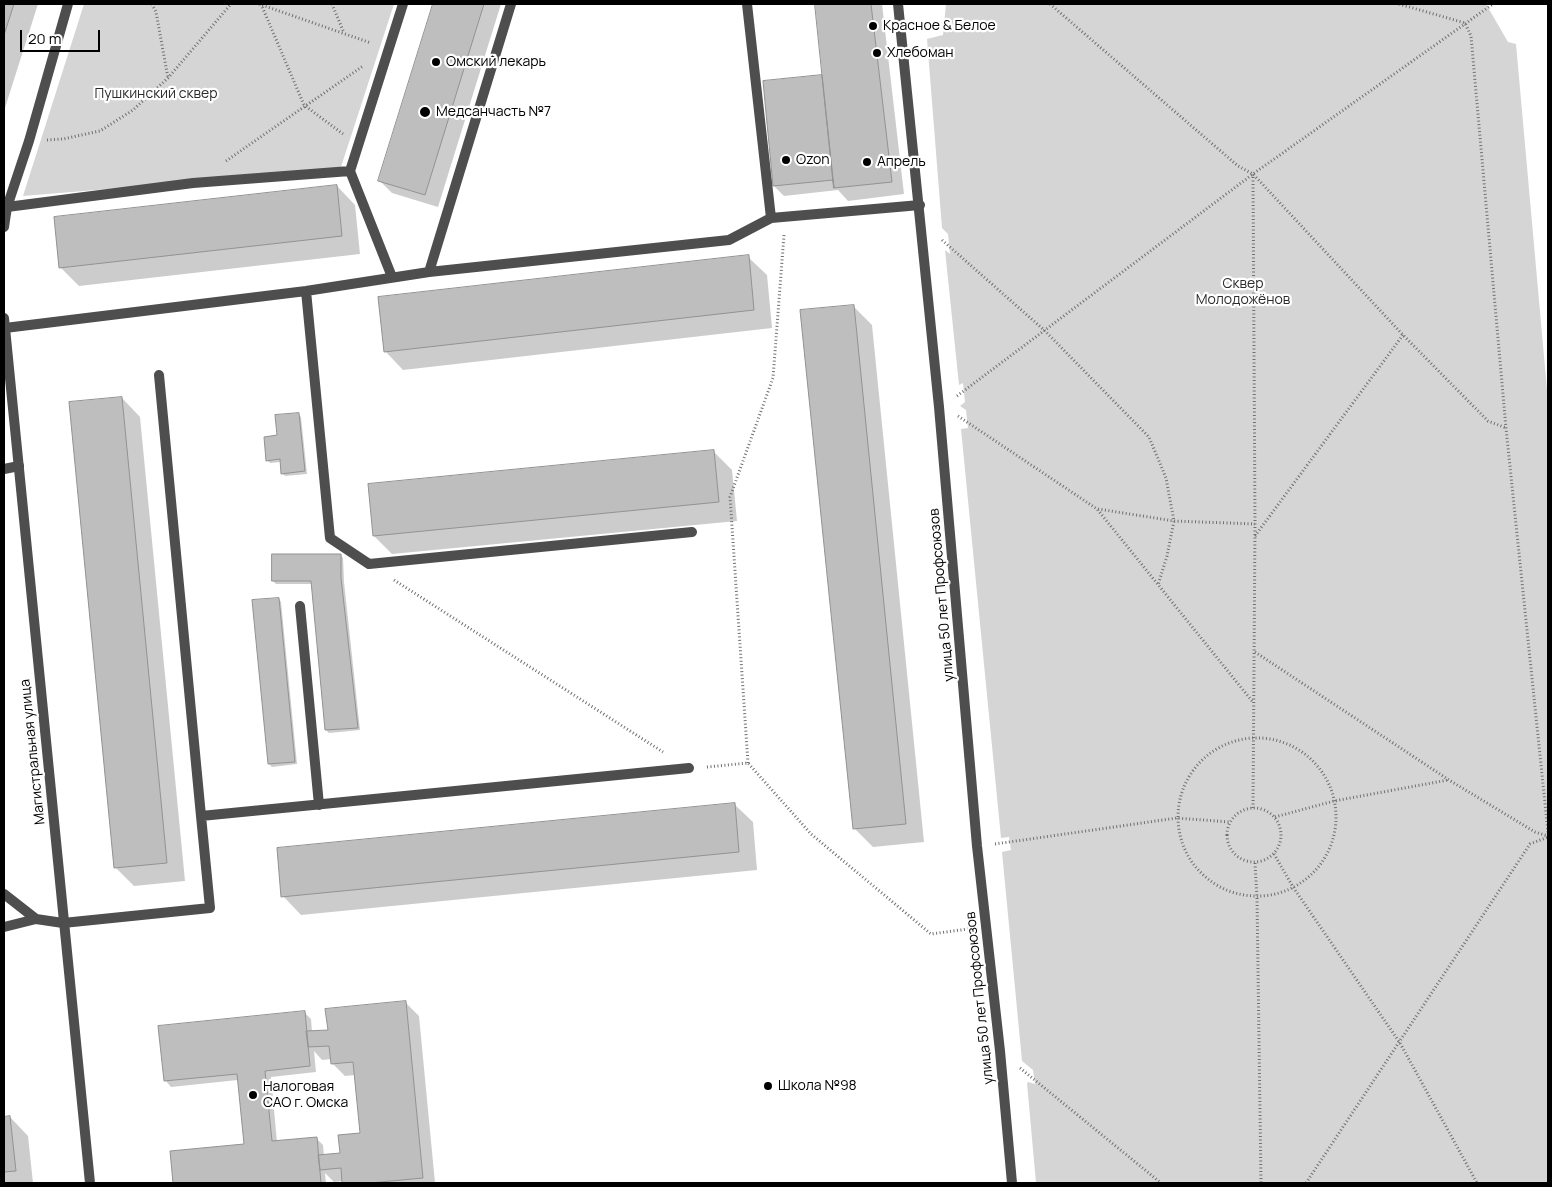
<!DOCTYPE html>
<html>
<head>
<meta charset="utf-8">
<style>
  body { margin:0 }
  #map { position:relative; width:1552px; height:1187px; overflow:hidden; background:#fff; font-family:Manrope,sans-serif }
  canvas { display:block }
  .frame { position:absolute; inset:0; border:5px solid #000; pointer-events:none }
  .scale { position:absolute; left:20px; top:30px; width:80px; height:22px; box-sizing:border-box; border:2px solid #000; border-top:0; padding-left:6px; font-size:15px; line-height:18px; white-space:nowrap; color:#000; -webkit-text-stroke:4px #fff; paint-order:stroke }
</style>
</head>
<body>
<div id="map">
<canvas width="1552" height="1187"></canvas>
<div class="frame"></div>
<div class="scale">20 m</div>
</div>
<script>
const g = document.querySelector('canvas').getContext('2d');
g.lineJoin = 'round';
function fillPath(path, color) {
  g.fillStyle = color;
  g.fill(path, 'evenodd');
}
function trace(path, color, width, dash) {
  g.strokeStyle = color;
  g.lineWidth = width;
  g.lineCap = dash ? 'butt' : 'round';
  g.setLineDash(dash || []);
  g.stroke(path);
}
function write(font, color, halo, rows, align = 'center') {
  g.font = font + ' Manrope,sans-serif';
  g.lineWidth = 4.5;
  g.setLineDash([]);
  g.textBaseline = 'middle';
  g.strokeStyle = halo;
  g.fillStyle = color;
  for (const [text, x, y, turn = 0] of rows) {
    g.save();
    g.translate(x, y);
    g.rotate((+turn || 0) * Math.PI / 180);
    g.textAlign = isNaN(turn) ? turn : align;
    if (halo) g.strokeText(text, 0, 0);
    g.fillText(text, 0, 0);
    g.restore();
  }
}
fillPath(new Path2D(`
  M 84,4 L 394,4 L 340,170 L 23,196 Z
  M 946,4 L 1486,4 L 1508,42 L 1516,44 L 1548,401 L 1548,1183 L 1036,1183 L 1027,1083 L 1028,1082 L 1035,1084 L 1033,1070 L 1022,1061 L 1002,852 L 1011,850 L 1009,837 L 1001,838 L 961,429 L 968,428 L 966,410 L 960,406 L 965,402 L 963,383 L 959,385 L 945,250 L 950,254 L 948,234 L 942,228 L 927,39 L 943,35 Z`), '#d5d5d5');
fillPath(new Path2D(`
  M 4,4 L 38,4 L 4,111 Z
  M 434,4 L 501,4 L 438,207 L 392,193 L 379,180 Z
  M 816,4 L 882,4 L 904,194 L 848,201 L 838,190 L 784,196 L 774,186 L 821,76 L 824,79 Z
  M 337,186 L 355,205 L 360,254 L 79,286 L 60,267 Z
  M 748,257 L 767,275 L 772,328 L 403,370 L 385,351 Z
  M 853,306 L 872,325 L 924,842 L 873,847 L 854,828 Z
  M 122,398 L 140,417 L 185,881 L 134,886 L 115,867 Z
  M 298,414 L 301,417 L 307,474 L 285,476 L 282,473 L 281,462 L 270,463 L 267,460 L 279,436 Z
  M 713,451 L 732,470 L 737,521 L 392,554 L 374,536 Z
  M 341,555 L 343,558 L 344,582 L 360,730 L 329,733 L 326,730 L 313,584 L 276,584 L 273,581 Z
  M 279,599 L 281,602 L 297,764 L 272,767 L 269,764 Z
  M 734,804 L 753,822 L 757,870 L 301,915 L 283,896 Z
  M 406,1003 L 419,1016 L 435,1183 L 344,1183 L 343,1181 L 334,1182 L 325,1173 L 326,1183 L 175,1183 L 172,1153 L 245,1145 L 238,1080 L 171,1087 L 165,1080 L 304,1012 L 311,1019 L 312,1032 L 329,1031 ZM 314,1051 L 322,1060 L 332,1059 L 332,1063 L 345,1076 L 356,1075 L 361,1134 L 341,1154 L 324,1156 L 323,1145 L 316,1138 L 277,1142 L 271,1077 L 316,1072 Z
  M 10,1117 L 28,1136 L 33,1183 L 4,1183 L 4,1118 Z`), '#0003');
const building = new Path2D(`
  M 4,4 L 14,4 L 4,35 Z
  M 433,4 L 484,4 L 425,195 L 378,181 Z
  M 815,4 L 871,4 L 892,182 L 834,188 Z
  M 822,75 L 834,188 L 833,180 L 773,186 L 763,81 Z
  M 337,185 L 342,236 L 59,268 L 54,217 Z
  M 749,255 L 754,310 L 384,352 L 378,297 Z
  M 854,305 L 906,824 L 853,829 L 800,310 Z
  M 122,397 L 167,863 L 114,868 L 69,402 Z
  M 299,413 L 305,471 L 281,474 L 280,459 L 266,461 L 264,437 L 277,435 L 275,415 Z
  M 714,450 L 719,502 L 373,536 L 368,484 Z
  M 272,554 L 341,554 L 341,578 L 358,728 L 325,730 L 311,581 L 272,581 Z
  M 279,598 L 295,762 L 268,764 L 252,600 Z
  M 735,803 L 739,852 L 281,897 L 277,848 Z
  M 406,1001 L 423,1178 L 370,1183 L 342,1183 L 341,1168 L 320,1170 L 318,1155 L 340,1153 L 338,1135 L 360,1133 L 353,1062 L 331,1064 L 329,1046 L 308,1047 L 306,1031 L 328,1030 L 325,1009 Z
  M 305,1011 L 310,1066 L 265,1071 L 272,1141 L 317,1137 L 321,1183 L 173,1183 L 170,1151 L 244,1144 L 237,1074 L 164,1081 L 158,1026 Z
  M 10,1116 L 16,1171 L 4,1172 L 4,1117 Z`);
fillPath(building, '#bebebe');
trace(building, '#929292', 1);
trace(new Path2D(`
  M 152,4 L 156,12 L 168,78
  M 259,4 L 371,43
  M 261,4 L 304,105 L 343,134
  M 332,4 L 344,33
  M 1050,4 L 1238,166 L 1253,174 L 1403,335 L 1488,421 L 1506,428
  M 1399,4 L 1465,23 L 1471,36 L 1506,428 L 1548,832
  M 47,140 L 63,139 L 100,131 L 133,110 L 168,78 L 231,4
  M 226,161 L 363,66
  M 942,240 L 1044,330 L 1149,437 L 1166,478 L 1174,521 L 1167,556 L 1158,585
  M 957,396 L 1253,174 L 1493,4
  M 958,416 L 1097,509 L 1252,701
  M 1098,509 L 1174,521 L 1255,524
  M 1255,536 L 1403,335
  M 394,580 L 663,752
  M 1255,652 L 1449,780 L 1535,832 L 1548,836
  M1178 817a79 79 0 1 1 158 0a79 79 0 1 1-158 0Z
  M 748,763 L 730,497 L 773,378 L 784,235
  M 707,767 L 748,763 L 811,834 L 931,934 L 968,929
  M1227 835a27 27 0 1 1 54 0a27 27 0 1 1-54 0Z
  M 1253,808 L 1255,524 L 1253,174
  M 1275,817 L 1334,801 L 1448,780
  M 995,844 L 1177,818 L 1229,822
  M 1274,854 L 1293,887 L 1400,1043 L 1477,1183
  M 1255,863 L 1257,898 L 1261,1183
  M 1020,1068 L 1161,1183
  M 1306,1183 L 1530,844 L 1548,837`), '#707070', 3, [1, 2.5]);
trace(new Path2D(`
  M 747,4 L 771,218
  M 350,171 L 403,4
  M 7,207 L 193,183 L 350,171 L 392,277
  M 429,272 L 511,4
  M 306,291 L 330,538 L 369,564 L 692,532
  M 5,328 L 306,291 L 429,272 L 729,240 L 771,218 L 920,205
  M 159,375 L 201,816 L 689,768
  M 4,469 L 19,466
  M 300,606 L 319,805
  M 4,894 L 36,919
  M 4,927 L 36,919 L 63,923 L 210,908 L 201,816`), '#4e4e4e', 10);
trace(new Path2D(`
  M 898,4 L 939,407 L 977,846 L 1000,1051 L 1012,1183
  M 4,227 L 7,207 L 29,141 L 68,4
  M 4,318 L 90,1183`), '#4e4e4e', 10);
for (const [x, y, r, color] of [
  [873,26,5,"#000"],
  [877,53,5,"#000"],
  [436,62,5,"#000"],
  [425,112,6,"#000"],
  [786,160,5,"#000"],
  [867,162,5,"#000"],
  [768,1086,5,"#000"],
  [253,1095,5,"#000"]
]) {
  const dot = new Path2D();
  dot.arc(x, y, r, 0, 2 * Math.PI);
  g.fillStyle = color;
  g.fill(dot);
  trace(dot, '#fff', 2);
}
write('14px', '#000', '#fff', [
  ["Красное & Белое",883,26],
  ["Хлебоман",887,53],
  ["Омский лекарь",446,62],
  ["Медсанчасть №7",436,112],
  ["Ozon",796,160],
  ["Апрель",877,162],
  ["Школа №98",778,1086],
  ["Налоговая",263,1087],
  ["САО г. Омска",263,1103]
], 'left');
write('14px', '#2c2c2c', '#fff', [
  ["Пушкинский сквер",156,94],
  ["Сквер",1243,284],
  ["Молодожёнов",1243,300]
]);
write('14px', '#000', '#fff', [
  ["улица 50 лет Профсоюзов",942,595,-95],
  ["Магистральная улица",33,752,-96],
  ["улица 50 лет Профсоюзов",980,998,-96]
]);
</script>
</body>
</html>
